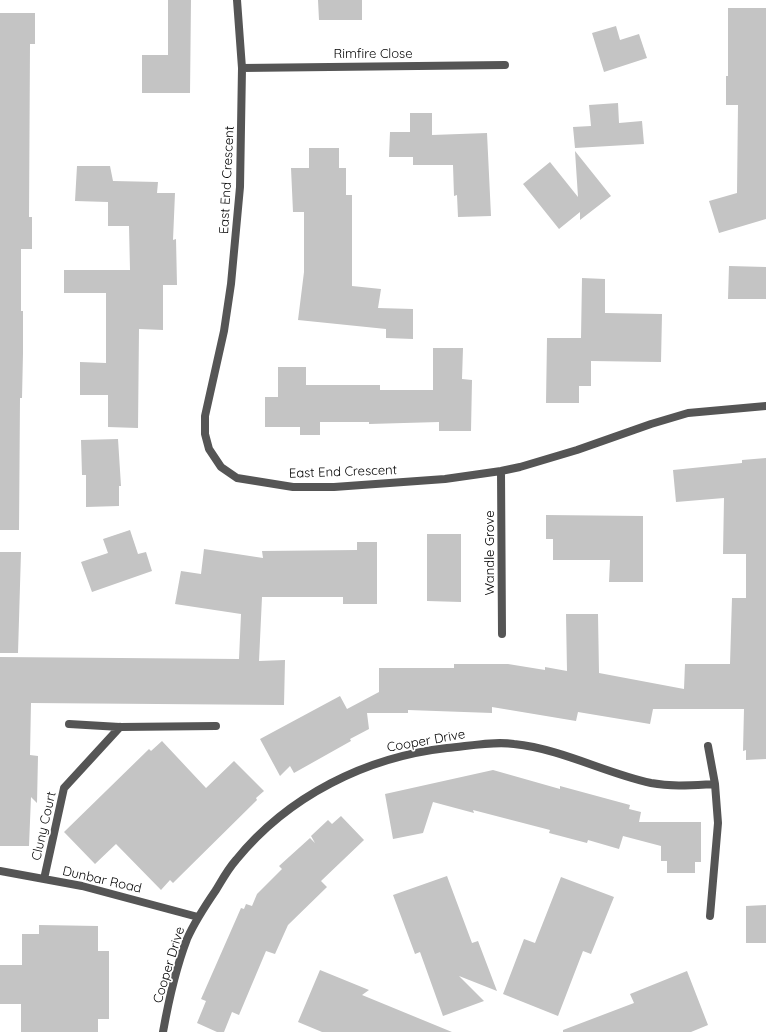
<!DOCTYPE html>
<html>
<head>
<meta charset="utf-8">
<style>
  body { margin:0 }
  canvas { display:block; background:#fff }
</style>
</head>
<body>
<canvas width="766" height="1032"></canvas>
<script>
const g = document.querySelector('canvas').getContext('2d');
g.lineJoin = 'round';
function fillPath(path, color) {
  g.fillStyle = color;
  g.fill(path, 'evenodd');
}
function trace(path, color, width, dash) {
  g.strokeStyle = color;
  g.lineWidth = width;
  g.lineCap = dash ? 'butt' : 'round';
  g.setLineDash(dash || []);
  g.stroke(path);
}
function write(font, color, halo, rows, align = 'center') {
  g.font = font + ' Quicksand,sans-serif';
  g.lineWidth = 3.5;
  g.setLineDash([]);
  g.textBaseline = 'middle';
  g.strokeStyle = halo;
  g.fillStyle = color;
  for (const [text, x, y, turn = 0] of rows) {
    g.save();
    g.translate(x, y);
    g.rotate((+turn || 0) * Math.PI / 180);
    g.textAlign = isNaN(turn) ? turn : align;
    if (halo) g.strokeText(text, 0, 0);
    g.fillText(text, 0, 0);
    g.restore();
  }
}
fillPath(new Path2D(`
  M 168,0 L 191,0 L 190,93 L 142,93 L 142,55 L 168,55 Z
  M 318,0 L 362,0 L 362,20 L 319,20 Z
  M 728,8 L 766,8 L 766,219 L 719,233 L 709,201 L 737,193 L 738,105 L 726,105 L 726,76 L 728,76 Z
  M 0,13 L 35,13 L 35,44 L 30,44 L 29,217 L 32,217 L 32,249 L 21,249 L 21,311 L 23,311 L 23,353 L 22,398 L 20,398 L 19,530 L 0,530 Z
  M 616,26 L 620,40 L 639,34 L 647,58 L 604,72 L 592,33 Z
  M 618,103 L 619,123 L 642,121 L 644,144 L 575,148 L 573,127 L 591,126 L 589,105 Z
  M 410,113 L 432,113 L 432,135 L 487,133 L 491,216 L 458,217 L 457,195 L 454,196 L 453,165 L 413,165 L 413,157 L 389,157 L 390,132 L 410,132 Z
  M 309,148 L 339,148 L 339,168 L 346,168 L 346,195 L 352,195 L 352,286 L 381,289 L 378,308 L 413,309 L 413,339 L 386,338 L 386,329 L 298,320 L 304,272 L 304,212 L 293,212 L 291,168 L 309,168 Z
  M 575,151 L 611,196 L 580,220 L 580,212 L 559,229 L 523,184 L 550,162 L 578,197 Z
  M 77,166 L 110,166 L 113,181 L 158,182 L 157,193 L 175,193 L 173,240 L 176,239 L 177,285 L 163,285 L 163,330 L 139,329 L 138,428 L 108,427 L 108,395 L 80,395 L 80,362 L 106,363 L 106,293 L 64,293 L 64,270 L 130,270 L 129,226 L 108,226 L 108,202 L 75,201 Z
  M 729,266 L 766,267 L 766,299 L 728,299 Z
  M 582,278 L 605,279 L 605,313 L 662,314 L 661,362 L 591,361 L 591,386 L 579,386 L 579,403 L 546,403 L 547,338 L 581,338 Z
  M 433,348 L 463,348 L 462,379 L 472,380 L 471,431 L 439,431 L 439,422 L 369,424 L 369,422 L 320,422 L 320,435 L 300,435 L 300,427 L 265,427 L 265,397 L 278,397 L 278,367 L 306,367 L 306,385 L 380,385 L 380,390 L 433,390 Z
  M 118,439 L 121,486 L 119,486 L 119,506 L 86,507 L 86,475 L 82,475 L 81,440 Z
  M 766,458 L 766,759 L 746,760 L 746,750 L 743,751 L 744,709 L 653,709 L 650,724 L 578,712 L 576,721 L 492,707 L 492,713 L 408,710 L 408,713 L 367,713 L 369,729 L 350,739 L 351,741 L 294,773 L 290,766 L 280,776 L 260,739 L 340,696 L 347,709 L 379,692 L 379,668 L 454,668 L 454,664 L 508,664 L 545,670 L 545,667 L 567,671 L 566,614 L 598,614 L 599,673 L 684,689 L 685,664 L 730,664 L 732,598 L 746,598 L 746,554 L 723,554 L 724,498 L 676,502 L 673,470 L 742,463 L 742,460 Z
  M 546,515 L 643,516 L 643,582 L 609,582 L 610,560 L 553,560 L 553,539 L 546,539 Z
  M 130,530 L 138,554 L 146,552 L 152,571 L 92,592 L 81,562 L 108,553 L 103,539 Z
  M 427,534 L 461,534 L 461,602 L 427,601 Z
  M 357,542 L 377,542 L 377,604 L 343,604 L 343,597 L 262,597 L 259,661 L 285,660 L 284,705 L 31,703 L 30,755 L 38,756 L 37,803 L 31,797 L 29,846 L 0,846 L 0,657 L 239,659 L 241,614 L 175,604 L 181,571 L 201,574 L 204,549 L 263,558 L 262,551 L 357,550 Z
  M 0,552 L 21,552 L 18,653 L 0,653 Z
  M 162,741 L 206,788 L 234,761 L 264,791 L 256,798 L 257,800 L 173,883 L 170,880 L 161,890 L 116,844 L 95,864 L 64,832 L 149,749 L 151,751 Z
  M 493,770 L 560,789 L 560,786 L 630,805 L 629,809 L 641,812 L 639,822 L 701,822 L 701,862 L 695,862 L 695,873 L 667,873 L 667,861 L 661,861 L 661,846 L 623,836 L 619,849 L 588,840 L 587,843 L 549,833 L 550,830 L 473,810 L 474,813 L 433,802 L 423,833 L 393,839 L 385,794 Z
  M 341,816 L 364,840 L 321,881 L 327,887 L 288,925 L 275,954 L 266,951 L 239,1015 L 232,1012 L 224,1032 L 217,1032 L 197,1023 L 206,1001 L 201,999 L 241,908 L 244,909 L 246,904 L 252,906 L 257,894 L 282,869 L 279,866 L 310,838 L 315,843 L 311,836 L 328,820 L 332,824 Z
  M 447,876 L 472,943 L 478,941 L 497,991 L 459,976 L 484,1001 L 443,1016 L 420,952 L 415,954 L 393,895 Z
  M 561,877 L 614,897 L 591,954 L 583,951 L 558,1016 L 503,994 L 524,939 L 535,943 Z
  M 766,905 L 766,943 L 746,943 L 746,906 Z
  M 39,925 L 98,926 L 98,951 L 109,951 L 109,1019 L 98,1019 L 98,1032 L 21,1032 L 21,1004 L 0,1004 L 0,965 L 22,965 L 22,934 L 39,934 Z
  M 320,970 L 369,990 L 362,995 L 452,1032 L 322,1032 L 298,1022 Z
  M 687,971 L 708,1025 L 691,1032 L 563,1032 L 563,1030 L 634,1003 L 630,994 Z`), '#c4c4c4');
trace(new Path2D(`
  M 237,0 L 242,68 L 240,187 L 231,284 L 224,331 L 205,416 L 205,434 L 209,449 L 221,467 L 237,478 L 293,487 L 334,487 L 445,479 L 501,471 L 520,467 L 577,450 L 651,424 L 688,413 L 766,406
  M 242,68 L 505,65
  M 501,471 L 502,634
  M 69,724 L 120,727 L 216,726
  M 708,746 L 715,784 L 718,823 L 710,916
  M 0,871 L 82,886 L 198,917
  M 44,879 L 64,788 L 120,727
  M 163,1032 C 168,1004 177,965 187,939 C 195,921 205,906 216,890 C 222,880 228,869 236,860 C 288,796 366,757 447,748 C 469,746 493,741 514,744 C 562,749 605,773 651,783 C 673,787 694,785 715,784`), '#555', 8);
write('13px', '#000', '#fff', [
  ["Rimfire Close",373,54],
  ["East End Crescent",227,180,-87],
  ["East End Crescent",343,472,-2],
  ["Wandle Grove",490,553,-90],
  ["Cooper Drive",426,741,-10],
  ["Cluny Court",44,826,-77],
  ["Dunbar Road",102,880,13],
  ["Cooper Drive",169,965,-73]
]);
</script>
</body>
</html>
